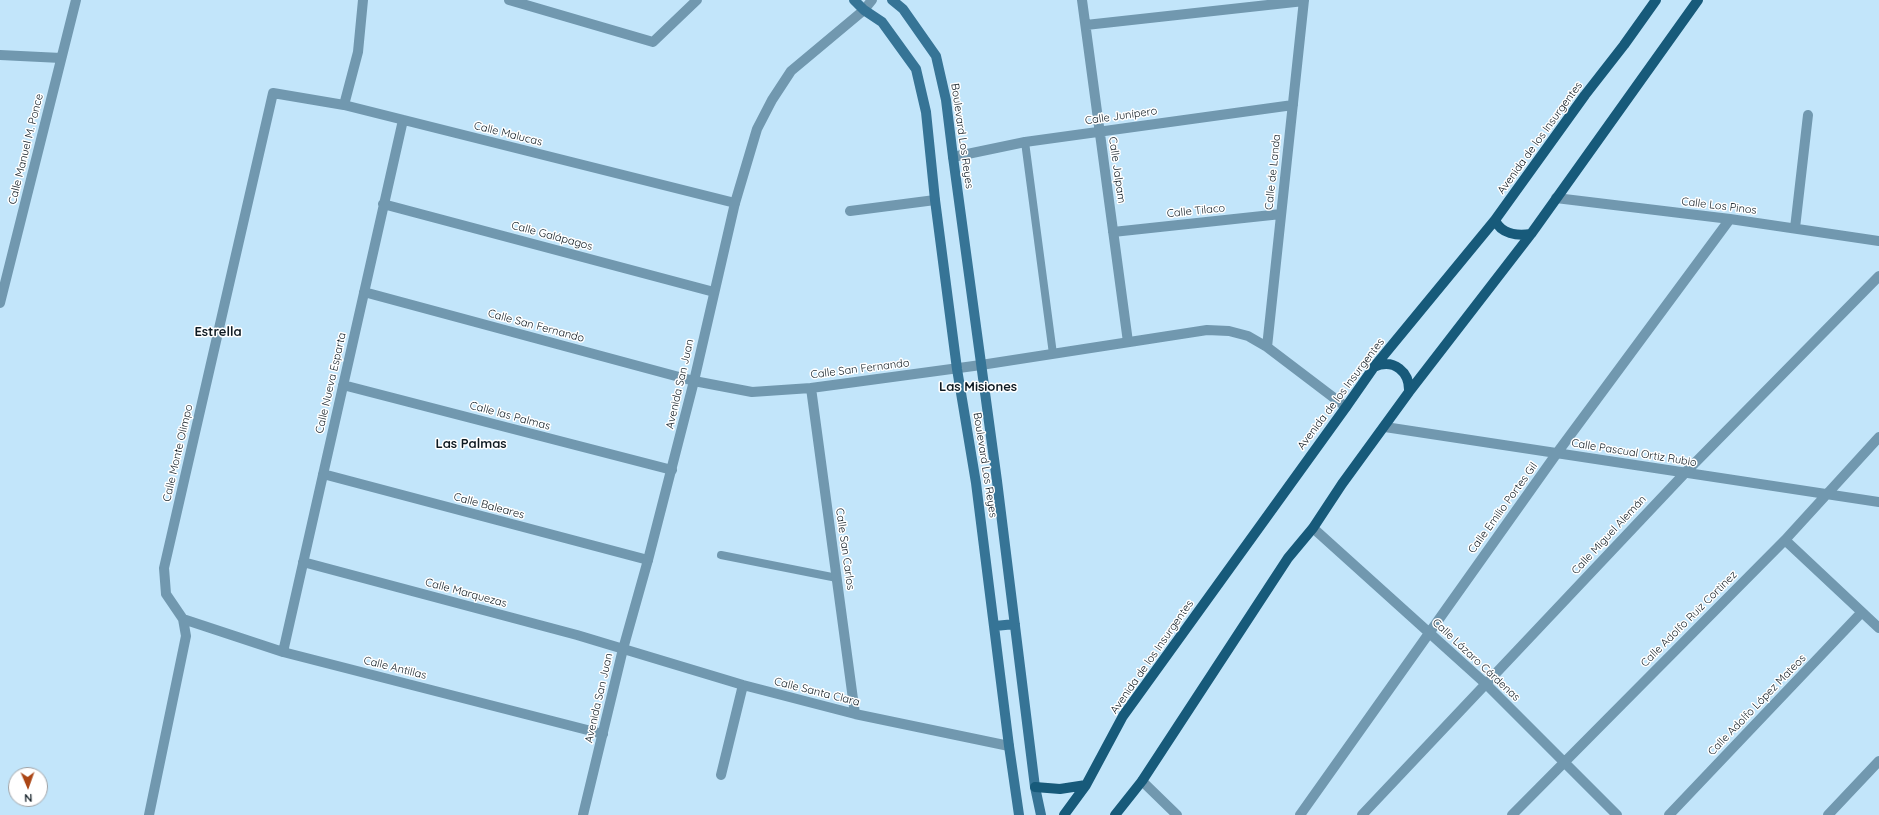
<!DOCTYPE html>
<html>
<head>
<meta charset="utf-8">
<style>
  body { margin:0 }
  #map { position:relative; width:1879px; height:815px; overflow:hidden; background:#c2e5fa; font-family:Quicksand,sans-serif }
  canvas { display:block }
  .north { position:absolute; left:8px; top:767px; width:40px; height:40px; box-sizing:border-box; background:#fff; border:1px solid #9fa3a7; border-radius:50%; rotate:178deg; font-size:11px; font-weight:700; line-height:16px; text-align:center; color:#0e1a22 }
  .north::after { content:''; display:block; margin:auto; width:14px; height:18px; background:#ab4615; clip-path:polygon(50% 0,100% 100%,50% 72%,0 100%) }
</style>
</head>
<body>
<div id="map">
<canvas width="1879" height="815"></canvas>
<div class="north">N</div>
</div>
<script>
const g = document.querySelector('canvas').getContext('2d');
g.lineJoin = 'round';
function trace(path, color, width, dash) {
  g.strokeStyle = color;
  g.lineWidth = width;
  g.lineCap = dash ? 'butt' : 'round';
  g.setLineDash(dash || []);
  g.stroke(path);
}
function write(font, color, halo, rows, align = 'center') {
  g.font = font + ' Quicksand,sans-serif';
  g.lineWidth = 3;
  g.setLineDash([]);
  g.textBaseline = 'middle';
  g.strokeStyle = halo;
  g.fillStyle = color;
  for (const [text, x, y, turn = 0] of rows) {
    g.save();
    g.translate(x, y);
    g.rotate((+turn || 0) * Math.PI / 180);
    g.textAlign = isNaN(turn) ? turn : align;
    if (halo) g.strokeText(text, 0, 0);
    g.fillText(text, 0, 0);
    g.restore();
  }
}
trace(new Path2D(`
  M 1025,142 L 1053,354
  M 721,555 L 837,578`), '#7198af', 8);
trace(new Path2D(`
  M 509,0 L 653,42 L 697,0
  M 1082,0 L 1128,342
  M 1086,25 L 1304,1
  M 0,55 L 61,58
  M 344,105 L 358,52 L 363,0
  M 953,157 L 1025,142 L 1293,105
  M 1556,198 L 1730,219 L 1879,241
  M 383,204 L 714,292
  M 850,211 L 935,200
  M 1795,228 L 1808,115
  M 1113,232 L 1281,214
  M 364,292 L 694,381 L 752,392 L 811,388 L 981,365 L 1207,330 L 1229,331 L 1248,336 L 1267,347 L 1346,407
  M 0,303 L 76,0
  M 1267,347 L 1304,0
  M 343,385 L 672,470
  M 811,388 L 855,714
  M 1385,427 L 1879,502
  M 323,474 L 648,560
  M 1313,528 L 1486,684 L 1617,815
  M 1785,540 L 1879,628
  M 303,562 L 577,635 L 743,685 L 855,714 L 1009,746
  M 183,619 L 283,652 L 603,734
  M 283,652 L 403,120
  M 721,775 L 743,685
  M 1142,781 L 1177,815
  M 149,815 L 186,636 L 183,619 L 166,594 L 164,568 L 273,93 L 344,105 L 735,203
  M 1300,815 L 1557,453 L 1730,219
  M 1362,815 L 1685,473 L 1879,276
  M 1512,815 L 1785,540 L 1879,437
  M 1669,815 L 1862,612
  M 1828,815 L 1879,761`), '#7198af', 10);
trace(new Path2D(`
  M 583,815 L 623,649 L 648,560 L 694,381 L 735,203 L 757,129 L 772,100 L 791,71 L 864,10 L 872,0`), '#7198af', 10);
trace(new Path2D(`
  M 854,0 L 864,10 L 882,22 L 916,69 L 926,112 L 935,200 L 957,369 L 976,483 L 1009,746 L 1019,815
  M 892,0 L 903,9 L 936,56 L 946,100 L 953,157 L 997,481 L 1035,787 L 1041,815
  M 995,626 L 1015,624`), '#367496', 10);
trace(new Path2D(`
  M 1495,220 C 1501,234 1517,236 1531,234
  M 1374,367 C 1394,358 1410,372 1409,392
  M 1035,787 L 1060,789 L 1086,785
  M 1064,815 L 1086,785 L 1123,716 L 1346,407 L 1374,367 L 1495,220 L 1585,95 L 1624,45 L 1656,0
  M 1115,815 L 1142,781 L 1288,558 L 1313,528 L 1342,484 L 1409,392 L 1531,234 L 1698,0`), '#175a7a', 10);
write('11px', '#0e1a22', '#fff', [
  ["Calle Junípero",1121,116,-8],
  ["Calle Malucas",508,134,14],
  ["Boulevard Los Reyes",962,136,82],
  ["Avenida de los Insurgentes",1540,138,-54],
  ["Calle Manuel M. Ponce",26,149,-76],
  ["Calle Jalpam",1117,170,82],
  ["Calle de Landa",1273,172,-84],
  ["Calle Los Pinos",1719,206,7],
  ["Calle Tilaco",1196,211,-6],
  ["Calle Galápagos",552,236,15],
  ["Calle San Fernando",536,326,15],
  ["Calle San Fernando",860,369,-7],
  ["Calle Nueva Esparta",331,383,-77],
  ["Avenida San Juan",680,384,-77],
  ["Avenida de los Insurgentes",1341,394,-53],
  ["Calle las Palmas",510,416,15],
  ["Calle Monte Olimpo",178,453,-77],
  ["Calle Pascual Ortiz Rubio",1634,453,9],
  ["Boulevard Los Reyes",985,465,81],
  ["Calle Baleares",489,506,15],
  ["Calle Emilio Portes Gil",1503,508,-54],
  ["Calle Miguel Alemán",1609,535,-47],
  ["Calle San Carlos",845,549,82],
  ["Calle Marquezas",466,593,15],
  ["Calle Adolfo Ruiz Cortinez",1689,619,-45],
  ["Avenida de los Insurgentes",1152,657,-55],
  ["Calle Lázaro Cárdenas",1476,660,43],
  ["Calle Antillas",395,668,14],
  ["Calle Santa Clara",817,692,14],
  ["Avenida San Juan",599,698,-77],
  ["Calle Adolfo López Mateos",1757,705,-46]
]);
write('bold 13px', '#0e1a22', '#fff', [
  ["Estrella",218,332],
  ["Las Misiones",978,387],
  ["Las Palmas",471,444]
]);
</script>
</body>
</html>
